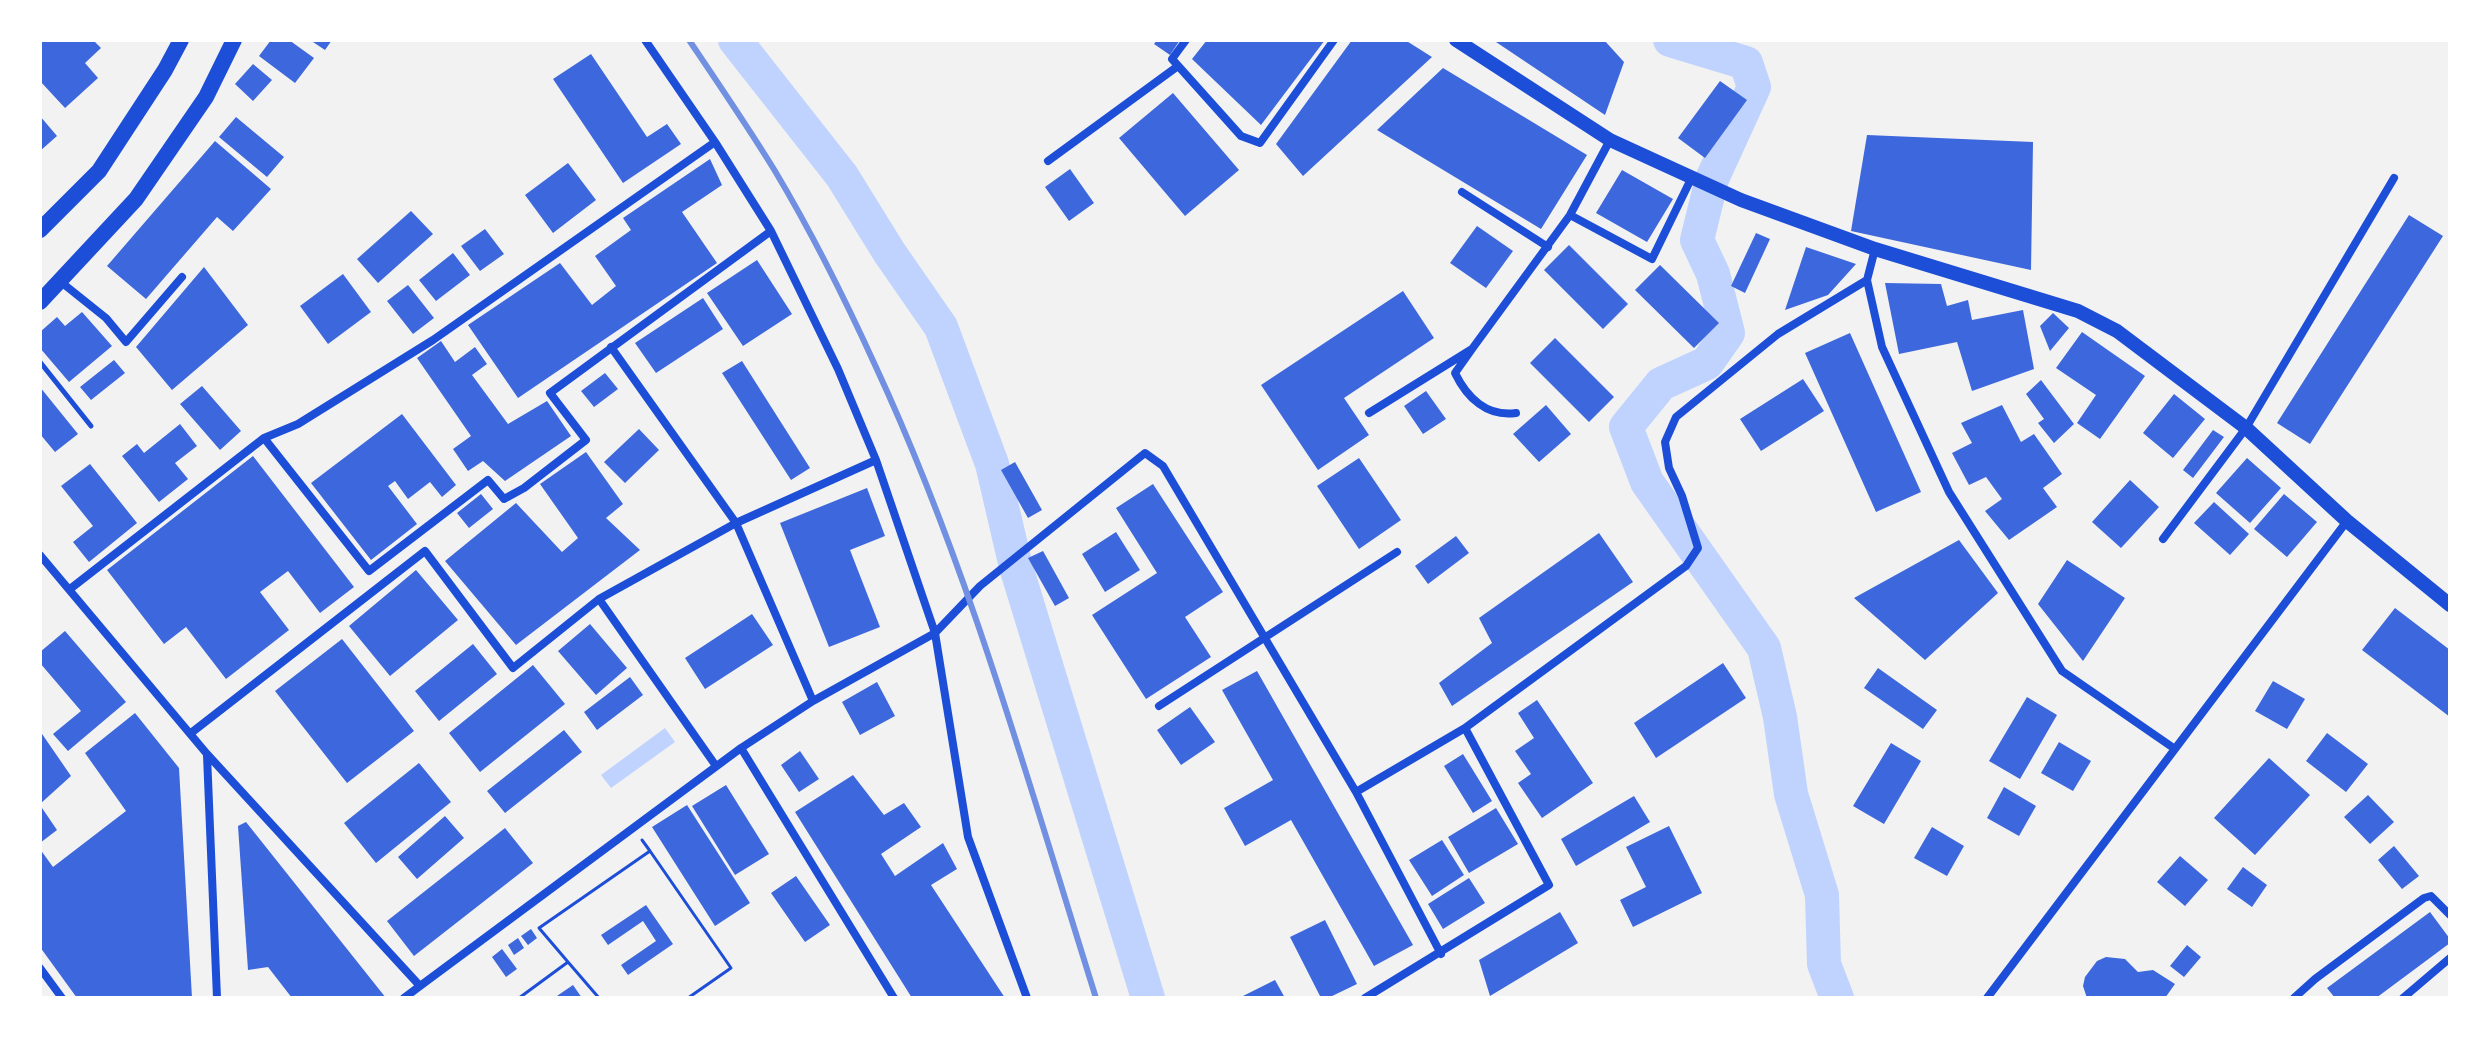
<!DOCTYPE html>
<html>
<head>
<meta charset="utf-8">
<style>
  body { margin:0 }
  #map { position:relative; width:2490px; height:1038px; overflow:hidden; background:#f2f2f2; font-family:Signika,sans-serif }
  canvas { display:block }
  .frame { position:absolute; inset:0; border:42px solid #fff; pointer-events:none }
</style>
</head>
<body>
<div id="map">
<canvas width="2490" height="1038"></canvas>
<div class="frame"></div>
</div>
<script>
const g = document.querySelector('canvas').getContext('2d');
g.lineJoin = 'round';
function fillPath(path, color) {
  g.fillStyle = color;
  g.fill(path, 'evenodd');
}
function trace(path, color, width, dash) {
  g.strokeStyle = color;
  g.lineWidth = width;
  g.lineCap = dash ? 'butt' : 'round';
  g.setLineDash(dash || []);
  g.stroke(path);
}
fillPath(new Path2D(`
  M 665,728 L 675,742 L 611,788 L 601,775 Z`), '#bfd3fe');
trace(new Path2D(`
  M 735,40 L 842,176 L 889,252 L 941,327 L 992,464 L 1016,567 L 1148,998
  M 1670,40 L 1746,63 L 1754,87 L 1712,179 L 1697,240 L 1713,274 L 1728,333 L 1707,363 L 1661,384 L 1626,427 L 1647,482 L 1764,648 L 1780,717 L 1791,794 L 1822,895 L 1824,964 L 1837,998`), '#bfd3fe', 34);
fillPath(new Path2D(`
  M 40,40 L 93,40 L 101,48 L 85,63 L 98,78 L 65,108 L 40,81 Z
  M 271,40 L 289,40 L 314,58 L 295,83 L 259,56 Z
  M 310,40 L 332,40 L 325,50 Z
  M 1157,40 L 1180,40 L 1170,55 L 1154,44 Z
  M 1207,40 L 1325,40 L 1261,125 L 1192,59 Z
  M 1352,40 L 1405,40 L 1432,57 L 1303,176 L 1276,144 Z
  M 1493,40 L 1604,40 L 1624,62 L 1605,115 Z
  M 591,54 L 647,137 L 667,124 L 681,144 L 623,183 L 553,79 Z
  M 253,64 L 272,80 L 253,101 L 235,84 Z
  M 1443,68 L 1587,155 L 1541,229 L 1377,130 Z
  M 1720,81 L 1747,100 L 1705,158 L 1678,138 Z
  M 1173,93 L 1239,170 L 1185,216 L 1119,138 Z
  M 40,116 L 57,136 L 40,151 Z
  M 236,117 L 284,157 L 267,177 L 219,137 Z
  M 1867,135 L 2033,142 L 2031,270 L 1851,231 Z
  M 215,141 L 271,189 L 233,231 L 217,217 L 146,299 L 107,266 Z
  M 710,159 L 722,185 L 682,212 L 717,263 L 518,398 L 468,325 L 560,263 L 592,305 L 616,286 L 595,256 L 631,230 L 623,218 Z
  M 568,163 L 596,200 L 553,233 L 525,195 Z
  M 1070,169 L 1094,203 L 1069,221 L 1045,187 Z
  M 1622,170 L 1673,199 L 1647,242 L 1596,213 Z
  M 411,211 L 433,234 L 378,283 L 357,259 Z
  M 2409,215 L 2443,236 L 2310,444 L 2277,423 Z
  M 1477,226 L 1513,251 L 1486,288 L 1450,263 Z
  M 485,229 L 504,254 L 480,271 L 461,246 Z
  M 1756,233 L 1770,239 L 1745,293 L 1731,286 Z
  M 1569,245 L 1628,304 L 1603,329 L 1544,270 Z
  M 1806,247 L 1856,264 L 1828,295 L 1785,310 Z
  M 453,253 L 470,275 L 436,301 L 419,280 Z
  M 757,260 L 792,314 L 743,346 L 707,293 Z
  M 1660,265 L 1719,323 L 1694,348 L 1635,290 Z
  M 204,267 L 248,325 L 172,390 L 136,347 Z
  M 343,274 L 371,312 L 328,344 L 300,306 Z
  M 1885,283 L 1941,284 L 1947,306 L 1968,300 L 1972,320 L 2023,310 L 2034,369 L 1972,391 L 1957,342 L 1899,354 Z
  M 408,285 L 434,318 L 413,334 L 387,301 Z
  M 1403,291 L 1434,338 L 1344,398 L 1369,435 L 1318,470 L 1261,385 Z
  M 703,298 L 723,329 L 656,373 L 635,343 Z
  M 82,312 L 112,346 L 69,382 L 40,348 L 40,332 L 57,317 L 65,326 Z
  M 2053,313 L 2069,328 L 2050,351 L 2040,326 Z
  M 2082,332 L 2145,376 L 2100,439 L 2077,423 L 2096,395 L 2056,368 Z
  M 1850,333 L 1921,492 L 1876,512 L 1805,353 Z
  M 1555,338 L 1614,397 L 1589,422 L 1530,363 Z
  M 441,341 L 455,362 L 475,347 L 487,364 L 472,375 L 508,424 L 547,401 L 571,436 L 505,481 L 483,461 L 468,471 L 453,449 L 471,436 L 417,358 Z
  M 114,360 L 125,373 L 91,400 L 80,387 Z
  M 742,361 L 810,468 L 791,480 L 722,373 Z
  M 605,373 L 618,389 L 594,407 L 581,391 Z
  M 1803,379 L 1824,411 L 1761,451 L 1740,419 Z
  M 2041,380 L 2074,424 L 2054,443 L 2038,423 L 2044,419 L 2026,394 Z
  M 202,386 L 241,431 L 220,450 L 180,404 Z
  M 40,387 L 78,434 L 55,452 L 40,434 Z
  M 1426,391 L 1446,419 L 1423,434 L 1404,406 Z
  M 2174,394 L 2205,419 L 2173,458 L 2143,433 Z
  M 1546,405 L 1571,434 L 1539,462 L 1513,434 Z
  M 2002,405 L 2021,442 L 2034,434 L 2062,474 L 2043,488 L 2057,507 L 2009,540 L 1985,511 L 2002,499 L 1986,477 L 1969,485 L 1952,453 L 1972,443 L 1961,423 Z
  M 402,414 L 456,485 L 442,497 L 430,482 L 408,499 L 395,481 L 388,486 L 417,524 L 371,560 L 311,483 Z
  M 180,424 L 197,446 L 175,463 L 188,479 L 159,502 L 122,456 L 137,444 L 144,453 Z
  M 639,429 L 659,450 L 625,483 L 604,462 Z
  M 2213,430 L 2224,437 L 2193,478 L 2183,470 Z
  M 586,452 L 623,504 L 606,518 L 640,550 L 516,645 L 445,561 L 516,503 L 562,552 L 578,538 L 540,484 Z
  M 253,456 L 354,587 L 320,613 L 288,571 L 260,592 L 289,630 L 226,679 L 186,627 L 164,644 L 107,570 Z
  M 1359,458 L 1401,520 L 1359,549 L 1317,486 Z
  M 2247,458 L 2281,488 L 2250,523 L 2216,493 Z
  M 1015,462 L 1042,510 L 1028,518 L 1001,470 Z
  M 90,464 L 137,523 L 89,562 L 73,542 L 93,526 L 61,486 Z
  M 2130,480 L 2159,507 L 2121,548 L 2092,522 Z
  M 1153,484 L 1223,592 L 1185,617 L 1211,657 L 1146,699 L 1092,615 L 1157,573 L 1116,508 Z
  M 867,488 L 885,536 L 850,550 L 880,627 L 829,647 L 780,523 Z
  M 481,494 L 493,509 L 469,528 L 457,513 Z
  M 2284,494 L 2317,522 L 2287,557 L 2254,529 Z
  M 2214,502 L 2249,534 L 2230,555 L 2194,523 Z
  M 1116,532 L 1140,570 L 1105,592 L 1082,554 Z
  M 1599,533 L 1633,582 L 1452,706 L 1439,683 L 1492,643 L 1479,618 Z
  M 1456,536 L 1469,553 L 1428,584 L 1415,566 Z
  M 1959,540 L 1998,593 L 1925,660 L 1854,598 Z
  M 1043,551 L 1069,598 L 1055,606 L 1028,558 Z
  M 2067,560 L 2125,598 L 2083,661 L 2038,604 Z
  M 416,570 L 458,620 L 390,676 L 349,626 Z
  M 2395,608 L 2450,650 L 2450,717 L 2362,650 Z
  M 752,614 L 773,645 L 705,689 L 685,658 Z
  M 590,624 L 627,668 L 596,695 L 558,651 Z
  M 65,631 L 126,702 L 68,751 L 53,734 L 81,711 L 40,663 L 40,652 Z
  M 342,639 L 414,731 L 347,783 L 275,691 Z
  M 473,644 L 497,674 L 439,721 L 415,691 Z
  M 1723,663 L 1746,698 L 1656,758 L 1634,723 Z
  M 533,665 L 565,704 L 480,772 L 449,733 Z
  M 1878,668 L 1937,710 L 1923,729 L 1864,688 Z
  M 1257,671 L 1413,945 L 1374,966 L 1291,820 L 1245,846 L 1224,808 L 1273,780 L 1222,690 Z
  M 630,677 L 643,695 L 597,730 L 584,712 Z
  M 2273,681 L 2305,699 L 2287,729 L 2255,711 Z
  M 877,682 L 895,716 L 860,735 L 842,702 Z
  M 2027,697 L 2057,715 L 2020,779 L 1989,761 Z
  M 1537,700 L 1593,783 L 1542,818 L 1518,783 L 1531,774 L 1515,751 L 1534,738 L 1518,713 Z
  M 1190,707 L 1215,742 L 1181,765 L 1157,730 Z
  M 135,713 L 179,768 L 192,998 L 77,998 L 40,947 L 40,849 L 53,867 L 126,811 L 85,753 Z
  M 564,730 L 582,752 L 505,813 L 487,791 Z
  M 40,731 L 71,776 L 40,804 Z
  M 2327,733 L 2368,764 L 2346,792 L 2306,761 Z
  M 2059,742 L 2091,761 L 2073,791 L 2041,773 Z
  M 1891,743 L 1921,761 L 1884,824 L 1853,806 Z
  M 800,751 L 819,779 L 799,792 L 781,765 Z
  M 1463,754 L 1492,801 L 1473,813 L 1444,766 Z
  M 2269,758 L 2310,795 L 2255,855 L 2214,818 Z
  M 419,763 L 451,802 L 376,863 L 344,823 Z
  M 853,775 L 884,815 L 904,803 L 921,827 L 881,854 L 895,876 L 943,843 L 957,869 L 931,885 L 1005,998 L 912,998 L 795,812 Z
  M 726,785 L 769,854 L 735,875 L 692,806 Z
  M 2004,787 L 2036,806 L 2019,836 L 1987,818 Z
  M 2368,795 L 2394,822 L 2370,844 L 2344,817 Z
  M 1634,796 L 1650,822 L 1576,866 L 1561,839 Z
  M 40,805 L 57,830 L 40,843 Z
  M 687,805 L 750,903 L 715,926 L 652,827 Z
  M 1496,808 L 1518,844 L 1469,873 L 1448,837 Z
  M 445,816 L 464,838 L 417,879 L 398,857 Z
  M 246,822 L 386,998 L 292,998 L 268,967 L 248,970 L 238,826 Z
  M 1669,826 L 1702,893 L 1633,927 L 1620,900 L 1646,887 L 1626,847 Z
  M 1932,827 L 1964,846 L 1947,876 L 1914,858 Z
  M 505,828 L 533,863 L 414,956 L 387,921 Z
  M 1442,840 L 1464,875 L 1432,896 L 1409,860 Z
  M 2394,846 L 2419,876 L 2402,889 L 2378,860 Z
  M 2180,856 L 2208,880 L 2185,906 L 2157,882 Z
  M 2243,867 L 2267,885 L 2252,907 L 2227,889 Z
  M 796,876 L 830,925 L 805,942 L 771,893 Z
  M 1469,878 L 1485,903 L 1443,929 L 1428,904 Z
  M 646,905 L 673,944 L 628,975 L 621,965 L 656,941 L 643,921 L 608,945 L 601,935 Z
  M 1560,912 L 1578,943 L 1490,996 L 1479,960 Z
  M 2430,912 L 2450,939 L 2450,943 L 2376,998 L 2335,998 L 2327,988 Z
  M 1325,920 L 1357,984 L 1328,998 L 1321,998 L 1290,937 Z
  M 531,929 L 537,938 L 528,945 L 521,936 Z
  M 518,938 L 524,948 L 514,955 L 508,945 Z
  M 2187,945 L 2201,957 L 2184,977 L 2170,966 Z
  M 502,949 L 517,969 L 506,977 L 492,957 Z
  M 2106,957 L 2125,959 L 2138,972 L 2153,970 L 2175,984 L 2165,998 L 2087,998 L 2083,986 L 2085,977 L 2097,961 Z
  M 1275,980 L 1285,998 L 1239,998 Z
  M 573,985 L 582,998 L 554,998 Z`), '#3d67dc');
trace(new Path2D(`
  M 650,851 L 731,968 L 688,998
  M 568,962 L 539,928 L 650,851 L 642,840
  M 519,998 L 568,962 L 599,998`), '#1d4ed8', 3);
trace(new Path2D(`
  M 40,362 L 91,426`), '#1d4ed8', 5);
trace(new Path2D(`
  M 645,40 L 715,142
  M 1186,40 L 1172,59 L 1241,136 L 1260,143 L 1334,40
  M 1048,161 L 1178,66
  M 1462,192 L 1548,247
  M 1570,215 L 1652,259 L 1691,179
  M 1875,249 L 1867,280 L 1882,347 L 1949,492 L 2062,671 L 2175,749
  M 61,282 L 106,318 L 126,342 L 182,277
  M 611,347 L 736,523 L 876,460 L 935,633 L 968,837 L 1027,998
  M 1472,349 L 1570,215 L 1610,140
  M 1369,413 L 1472,349 L 1455,373 C 1467,398 1487,417 1516,413
  M 264,438 L 369,571 L 488,480 L 504,499 L 524,488 L 586,440 L 550,393 L 771,231
  M 2163,539 L 2246,428 L 2394,178
  M 40,555 L 207,754 L 420,986 L 741,748 L 813,701 L 935,633 L 980,586 L 1145,453 L 1163,466 L 1356,792 L 1465,728 L 1549,885 L 1365,998
  M 70,589 L 264,438 L 298,424 L 433,340 L 715,142 L 771,231 L 838,369 L 876,460
  M 599,599 L 716,766
  M 1159,706 L 1397,552
  M 1465,728 L 1686,566 L 1698,548 L 1682,496 L 1669,468 L 1665,442 L 1676,417 L 1778,334 L 1867,280
  M 191,733 L 425,551 L 513,668 L 599,599 L 736,523 L 813,701
  M 741,748 L 894,998
  M 207,755 L 217,998
  M 1356,792 L 1441,954
  M 40,968 L 62,998
  M 404,998 L 420,986
  M 1987,998 L 2347,521
  M 2294,998 L 2315,979 L 2424,898 L 2431,896 L 2450,915
  M 2403,998 L 2450,958`), '#1d4ed8', 8);
trace(new Path2D(`
  M 1456,40 L 1610,140 L 1741,200 L 1875,249 L 2078,311 L 2117,331 L 2246,428 L 2347,521 L 2450,605`), '#1d4ed8', 14);
trace(new Path2D(`
  M 40,230 L 99,171 L 165,70 L 181,40
  M 40,302 L 136,199 L 206,97 L 234,40`), '#1d4ed8', 16);
trace(new Path2D(`
  M 689,40 C 718,83 748,127 775,171 C 812,233 845,299 875,365 C 969,567 1029,785 1096,998`), '#7290e2', 6);
</script>
</body>
</html>
